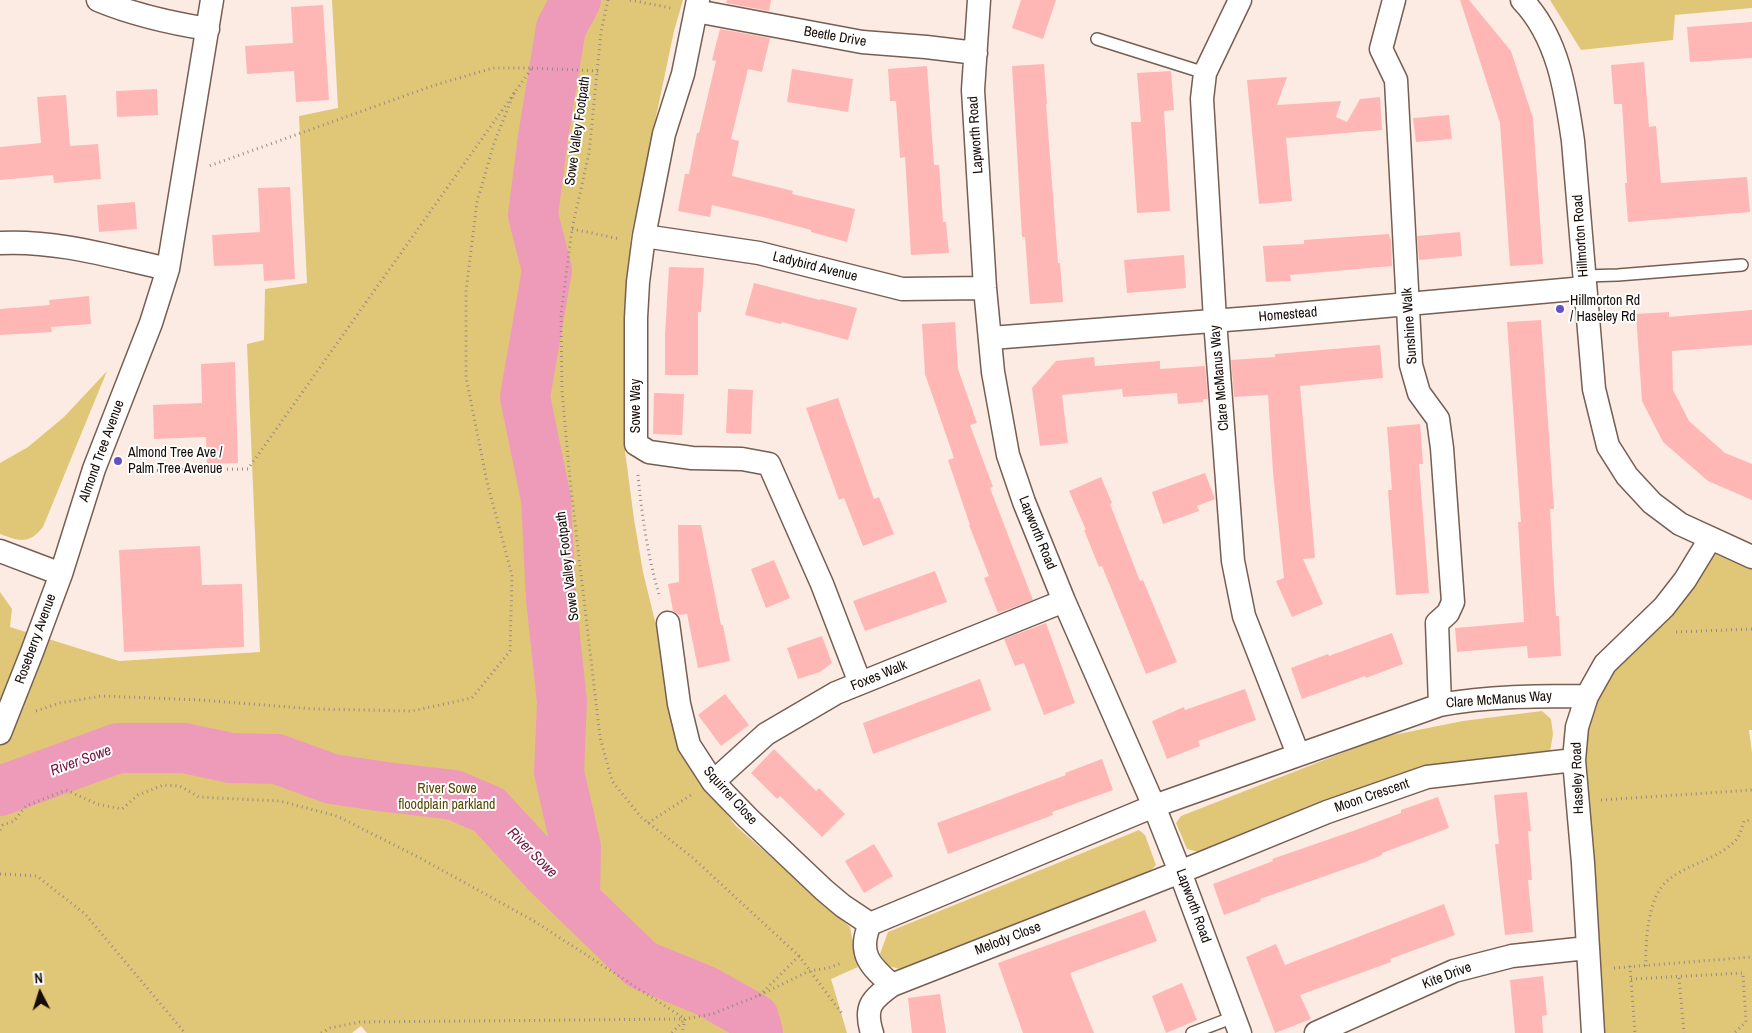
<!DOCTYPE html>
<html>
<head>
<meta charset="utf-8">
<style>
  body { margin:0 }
  #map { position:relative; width:1752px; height:1033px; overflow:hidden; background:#fcebe3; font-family:"Archivo Narrow",sans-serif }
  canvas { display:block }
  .north { position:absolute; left:15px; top:968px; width:50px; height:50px; -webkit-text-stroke:4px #fff; paint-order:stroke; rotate:355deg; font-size:14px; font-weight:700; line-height:20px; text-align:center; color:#150c08 }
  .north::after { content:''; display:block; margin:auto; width:18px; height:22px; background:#150c08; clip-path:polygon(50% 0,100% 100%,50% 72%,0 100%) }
</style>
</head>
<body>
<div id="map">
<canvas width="1752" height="1033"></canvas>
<div class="north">N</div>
</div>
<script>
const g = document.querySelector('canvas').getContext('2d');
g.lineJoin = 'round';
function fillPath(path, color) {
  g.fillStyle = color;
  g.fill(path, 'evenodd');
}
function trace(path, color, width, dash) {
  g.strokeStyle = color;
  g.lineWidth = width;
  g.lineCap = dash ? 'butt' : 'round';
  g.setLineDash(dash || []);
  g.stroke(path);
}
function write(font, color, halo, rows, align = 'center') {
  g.font = font + ' "Archivo Narrow",sans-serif';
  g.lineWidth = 4;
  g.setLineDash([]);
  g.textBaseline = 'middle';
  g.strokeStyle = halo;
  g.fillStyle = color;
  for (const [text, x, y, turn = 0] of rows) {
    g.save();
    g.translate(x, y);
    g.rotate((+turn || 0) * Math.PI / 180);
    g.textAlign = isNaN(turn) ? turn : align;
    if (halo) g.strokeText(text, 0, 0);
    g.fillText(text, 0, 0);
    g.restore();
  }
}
fillPath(new Path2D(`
  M 332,0 L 683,0 L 674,31 L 631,236 L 625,326 L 625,451 L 634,519 L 643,572 L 664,658 L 680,754 L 736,826 L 850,927 L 858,967 L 831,979 L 847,1033 L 367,1033 L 361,1026 L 352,1033 L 0,1033 L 0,592 L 12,609 L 10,627 L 119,661 L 260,652 L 247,344 L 264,340 L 265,289 L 307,283 L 299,116 L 338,108 Z
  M 1550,0 L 1752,0 L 1752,8 L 1675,15 L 1673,40 L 1581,50 Z
  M 107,371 L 43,527 C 29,545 19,541 0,534 L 0,463 L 28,447 L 64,417 Z
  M 1716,547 L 1752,564 L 1752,730 L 1749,730 L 1752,753 L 1752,1033 L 1601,1033 L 1584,758 L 1587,726 L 1596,699 L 1613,670 Z
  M 1542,711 L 1551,719 L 1553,734 L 1550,752 L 1416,772 L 1354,790 L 1199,852 L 1187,849 L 1176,823 L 1181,816 L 1383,737 L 1463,721 Z
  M 1139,830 L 1145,835 L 1156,865 L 1150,871 L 900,969 L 888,966 L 880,954 L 888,932 Z`), '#e0c777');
trace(new Path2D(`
  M 0,791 L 118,748 L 184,748 L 231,758 L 277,759 L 332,779 L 386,787 L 454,795 L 489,810 L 547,873 L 642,965 L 706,991 L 754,1018 L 758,1033
  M 575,899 L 576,847 L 559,772 L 562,702 L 551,599 L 546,499 L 525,397 L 547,270 L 533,215 L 543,137 L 561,28 L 576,0`), '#ee9bb9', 50);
fillPath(new Path2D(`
  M 727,0 L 771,0 L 769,11 L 726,3 Z
  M 1021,0 L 1056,0 L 1043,39 L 1012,28 Z
  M 1460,0 L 1469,0 L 1511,51 L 1533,118 L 1543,264 L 1510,266 L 1500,123 Z
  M 323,5 L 329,100 L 296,102 L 294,71 L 247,74 L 245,46 L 293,43 L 291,7 Z
  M 1752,22 L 1752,58 L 1690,62 L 1687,27 Z
  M 720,29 L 770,38 L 762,72 L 748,69 L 731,139 L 739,141 L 732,176 L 793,191 L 792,194 L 855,209 L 847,242 L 811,232 L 811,230 L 767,218 L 712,205 L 710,217 L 678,211 L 685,174 L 689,174 L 697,133 L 699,133 L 716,61 L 712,60 Z
  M 1644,62 L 1649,127 L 1656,126 L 1661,183 L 1747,177 L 1750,212 L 1628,222 L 1625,183 L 1627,183 L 1622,104 L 1614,104 L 1611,65 Z
  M 1044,64 L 1047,104 L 1046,104 L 1058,263 L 1060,263 L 1063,302 L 1030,304 L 1025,237 L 1022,237 L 1012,66 Z
  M 927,66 L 934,165 L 939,165 L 943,222 L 946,222 L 949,253 L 911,255 L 905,157 L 900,158 L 896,101 L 890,101 L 888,69 Z
  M 792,69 L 853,79 L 848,112 L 787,102 Z
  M 1171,71 L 1174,110 L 1164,111 L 1170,211 L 1137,213 L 1131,122 L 1141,122 L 1137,73 Z
  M 1287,77 L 1277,105 L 1341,101 L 1336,117 L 1347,122 L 1360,99 L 1380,97 L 1382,130 L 1286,138 L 1292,201 L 1259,204 L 1247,80 Z
  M 157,89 L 158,115 L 117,117 L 116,91 Z
  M 66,95 L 70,146 L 98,144 L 101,179 L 54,183 L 53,175 L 0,180 L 0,147 L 41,143 L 37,97 Z
  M 1449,115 L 1452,139 L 1416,142 L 1413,118 Z
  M 290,187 L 295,279 L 264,281 L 263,264 L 214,266 L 212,235 L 260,232 L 258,188 Z
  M 135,202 L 137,229 L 99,232 L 97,205 Z
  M 1460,232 L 1462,256 L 1419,260 L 1417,236 Z
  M 1389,234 L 1390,239 L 1391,238 L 1392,266 L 1290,275 L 1291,281 L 1266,282 L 1263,246 L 1304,244 L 1304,240 Z
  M 1184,255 L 1186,288 L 1127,293 L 1124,260 Z
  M 669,267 L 704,268 L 701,312 L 698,312 L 698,375 L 665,375 L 665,335 Z
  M 754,283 L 820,300 L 821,299 L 857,308 L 848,340 L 782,322 L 781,324 L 745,315 Z
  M 89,296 L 91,324 L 51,327 L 52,332 L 0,335 L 0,309 L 50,305 L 49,300 Z
  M 1752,310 L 1752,345 L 1672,351 L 1673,390 L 1689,421 L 1725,453 L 1752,464 L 1752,500 L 1708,481 L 1663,442 L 1642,401 L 1636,314 L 1669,312 L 1669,317 Z
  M 1541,320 L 1554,509 L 1550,509 L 1554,584 L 1556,616 L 1559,616 L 1561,656 L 1528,658 L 1527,646 L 1457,652 L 1455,628 L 1524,622 L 1518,522 L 1521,522 L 1507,322 Z
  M 955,322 L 958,369 L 977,423 L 970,425 L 993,487 L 990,488 L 1033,600 L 998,613 L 984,578 L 989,576 L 969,525 L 970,525 L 948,460 L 954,458 L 925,374 L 922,324 Z
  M 1380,345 L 1383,378 L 1300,386 L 1315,558 L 1303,559 L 1323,604 L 1292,617 L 1276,581 L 1284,578 L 1273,472 L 1268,395 L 1234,397 L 1231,360 L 1275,357 L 1275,354 Z
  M 1094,357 L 1095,366 L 1160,361 L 1160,369 L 1205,366 L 1208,399 L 1203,399 L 1203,402 L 1178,404 L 1177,393 L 1123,397 L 1122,389 L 1062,395 L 1068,443 L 1040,446 L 1032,388 L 1056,361 Z
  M 235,362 L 238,463 L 207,464 L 206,437 L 154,439 L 153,405 L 202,403 L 201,364 Z
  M 728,389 L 753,390 L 751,434 L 726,433 Z
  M 654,393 L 684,394 L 682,435 L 653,434 Z
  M 838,398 L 874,499 L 879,497 L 894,534 L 863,546 L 844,498 L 839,500 L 806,408 Z
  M 1420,424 L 1423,464 L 1419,464 L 1429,593 L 1396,595 L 1388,490 L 1392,490 L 1387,427 Z
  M 1205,473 L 1215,499 L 1197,506 L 1199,511 L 1163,524 L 1152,492 Z
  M 1101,477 L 1112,503 L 1110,504 L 1140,581 L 1143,580 L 1177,662 L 1146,674 L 1102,566 L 1099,567 L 1084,530 L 1086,530 L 1069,491 Z
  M 678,525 L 701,525 L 721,625 L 723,625 L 730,661 L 698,668 L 687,614 L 679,615 L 673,611 L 668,584 L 679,582 Z
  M 200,546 L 202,585 L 242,584 L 244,647 L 124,652 L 119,550 Z
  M 774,560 L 790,598 L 766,608 L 751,569 Z
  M 935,571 L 947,602 L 865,631 L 853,601 Z
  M 1046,623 L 1075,703 L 1044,715 L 1024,663 L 1015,666 L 1004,639 Z
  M 1392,633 L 1403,664 L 1366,678 L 1365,676 L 1302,699 L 1291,668 L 1328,654 L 1329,656 Z
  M 822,636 L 832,663 L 820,672 L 798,679 L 787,648 Z
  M 980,679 L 991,710 L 873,754 L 863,723 Z
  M 1245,689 L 1256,720 L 1198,741 L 1200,746 L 1167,759 L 1152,721 L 1184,707 L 1185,710 Z
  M 725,694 L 749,725 L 721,746 L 698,715 Z
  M 774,749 L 816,791 L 819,788 L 845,814 L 822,837 L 780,796 L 777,799 L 751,773 Z
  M 1102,759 L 1113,790 L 1052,812 L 1053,815 L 948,854 L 937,823 L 1066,775 L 1065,773 Z
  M 1527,792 L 1531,831 L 1528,831 L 1532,880 L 1528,880 L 1533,932 L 1505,935 L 1495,844 L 1499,844 L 1494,795 Z
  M 1438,797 L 1449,828 L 1382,853 L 1382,855 L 1365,862 L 1260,899 L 1261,901 L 1224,915 L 1213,884 L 1273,861 L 1272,859 L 1353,831 L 1401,813 L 1401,810 Z
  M 874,844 L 893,876 L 864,893 L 845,861 Z
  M 1444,904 L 1455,935 L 1390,959 L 1391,962 L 1300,995 L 1311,1019 L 1275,1033 L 1246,957 L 1276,944 L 1285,965 Z
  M 1145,910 L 1157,941 L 1070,973 L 1094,1033 L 1023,1033 L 998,963 Z
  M 1543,976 L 1547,1015 L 1542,1016 L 1543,1033 L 1515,1033 L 1510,980 Z
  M 1182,983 L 1197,1020 L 1166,1033 L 1152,996 Z
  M 940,994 L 946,1033 L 912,1033 L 908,998 Z`), '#ffb7b5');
const service = new Path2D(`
  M 1097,39 L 1205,73
  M 1584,276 L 1618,275 L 1742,265
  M 1192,1033 L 1234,1017`);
const minor = new Path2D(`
  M 98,0 C 134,15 170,23 208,29
  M 698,0 L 683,74 L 664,134 L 644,236 L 638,282 L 636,318 L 636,444 L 649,452 L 692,458 L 742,459 L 769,464 L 822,584 L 860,683
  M 979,0 L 973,90 L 985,288 L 993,372 L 1008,455 L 1024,502 L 1064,601 L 1154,806 L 1180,872 L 1240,1033
  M 1240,0 L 1205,73 L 1202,99 L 1215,320 L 1233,561 L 1244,616 L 1298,754
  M 1394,0 L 1381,49 L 1396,80 L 1411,365 L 1419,393 L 1438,419 L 1442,448 L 1453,602 L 1448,613 L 1437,623 L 1440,705
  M 1522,0 C 1558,37 1566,92 1573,141 L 1594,389 L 1608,446 L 1627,476 L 1652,503 L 1680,524 L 1752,557
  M 696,11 L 862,42 L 926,47 L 976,53
  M 644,236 L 759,253 L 902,289 L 985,288
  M 0,243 C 57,240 113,257 168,269
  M 991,338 L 1264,317 L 1585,288
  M 0,551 L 61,574
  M 668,623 L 679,704 L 689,745 L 713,782 L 748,818 L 824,890 L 843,906 L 870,924 L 1154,806 L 1440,705 C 1488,696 1538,696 1587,696
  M 0,733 L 32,652 L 61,574 L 94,469 L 151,323 L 168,269 L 212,0
  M 713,782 L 766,734 L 836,693 L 1064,601
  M 870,924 C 857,953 870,966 892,985
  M 872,1033 C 864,1007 871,1000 892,985 L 1180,872 L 1327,812 L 1427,777 L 1574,760
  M 1316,1033 L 1454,971 L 1512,956 L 1587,948
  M 1593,1033 L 1583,863 L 1574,760 L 1577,727 L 1587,696 L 1605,664 L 1664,607 L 1685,580 L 1710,539`);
trace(service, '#765e53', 14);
trace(minor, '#765e53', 25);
trace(new Path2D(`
  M 608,0 L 601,32 L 589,153 L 572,229 L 561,315 L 562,391 L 570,480 L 600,737 L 612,781 L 641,817 L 693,858 L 799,956 L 843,1015
  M 630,0 L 671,8
  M 532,68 L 598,71
  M 572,229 L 620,239
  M 127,471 L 248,469 L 532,68 L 493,68 L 432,86 L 209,166
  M 638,475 C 642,517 648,558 660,598
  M 1676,632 L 1752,629
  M 36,711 L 60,703 L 102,696 L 200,700 L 314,709 L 412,711 L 472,698 L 510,651 L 512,575 L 487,482 L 466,377 L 466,291 L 477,202 L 494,143 L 515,91
  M 1601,800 L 1752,790
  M 648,823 L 691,795
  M 0,830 L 3,825 L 14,821 L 26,806 L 66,790 L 97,804 L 122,809 L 138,795 L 163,785 L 180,786 L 199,797 L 280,801 L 337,816 L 420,858 L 534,921 L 685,1019 L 682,1033
  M 0,874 L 37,876 L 85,914 L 185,1033
  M 799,956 L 760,995 L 809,971 L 828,968 L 842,963
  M 1630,966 L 1635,1033
  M 1646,966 C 1645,942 1648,897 1667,881 C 1688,863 1718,860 1737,839 C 1740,835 1742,827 1744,821 L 1752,820
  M 1614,968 L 1752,957
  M 1679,978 L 1684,1033
  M 1631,979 L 1743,973 L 1746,1022 L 1734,1033
  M 321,1033 L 330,1028 L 360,1022 L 685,1019 L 712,1014 L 760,995
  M 672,1033 L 683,1021`), '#988a84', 3, [1, 4]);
trace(service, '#fff', 11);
trace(minor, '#fff', 22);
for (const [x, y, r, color] of [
  [1560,309,5,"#6350c9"],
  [118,461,5,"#6350c9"]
]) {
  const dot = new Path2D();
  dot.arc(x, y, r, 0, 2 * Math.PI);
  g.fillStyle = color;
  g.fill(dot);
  trace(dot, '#fff', 2);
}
write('14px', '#150c08', '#fff', [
  ["Beetle Drive",835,37,10],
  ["Sowe Valley Footpath",578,131,-82],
  ["Lapworth Road",976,135,-94],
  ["Hillmorton Road",1581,236,-94],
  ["Ladybird Avenue",815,267,14],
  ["Homestead",1288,315,-5],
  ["Sunshine Walk",1410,326,-94],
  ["Clare McManus Way",1220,378,-95],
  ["Sowe Way",636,406,-90],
  ["Almond Tree Avenue",102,451,-70],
  ["Lapworth Road",1037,533,68],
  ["Sowe Valley Footpath",568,566,-97],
  ["Roseberry Avenue",36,639,-70],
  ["Foxes Walk",879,676,-22],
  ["Clare McManus Way",1499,700,-4],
  ["Haseley Road",1578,778,-92],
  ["Squirrel Close",730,796,48],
  ["Moon Crescent",1372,796,-19],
  ["Lapworth Road",1193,906,70],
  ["Melody Close",1008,939,-21],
  ["Kite Drive",1447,976,-21]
]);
write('14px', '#150c08', '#fff', [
  ["Hillmorton Rd",1570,301],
  ["/ Haseley Rd",1570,317],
  ["Almond Tree Ave /",128,453],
  ["Palm Tree Avenue",128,469]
], 'left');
write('14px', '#584603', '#fff', [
  ["River Sowe",447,789],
  ["floodplain parkland",447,805]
]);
write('italic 15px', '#731442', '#fff', [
  ["River Sowe",81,761,-20],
  ["River Sowe",532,853,45]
]);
</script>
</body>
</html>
